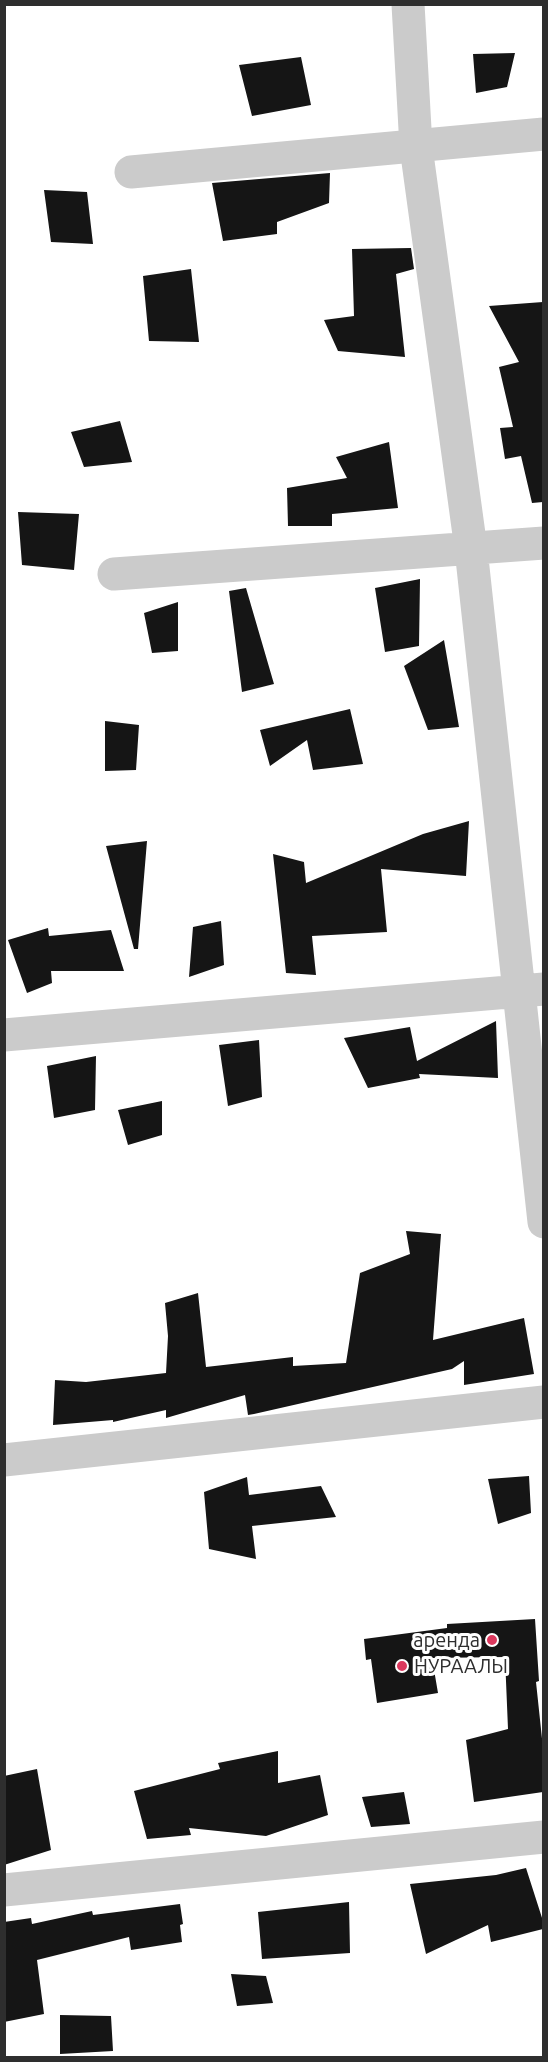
<!DOCTYPE html>
<html>
<head>
<meta charset="utf-8">
<style>
  body { margin:0 }
  #map { position:relative; width:548px; height:2062px; overflow:hidden; background:#fff; font-family:Ubuntu,sans-serif }
  canvas { display:block }
  .frame { position:absolute; inset:0; border:6px solid #2e2e2e; pointer-events:none }
</style>
</head>
<body>
<div id="map">
<canvas width="548" height="2062"></canvas>
<div class="frame"></div>
</div>
<script>
const g = document.querySelector('canvas').getContext('2d');
g.lineJoin = 'round';
function fillPath(path, color) {
  g.fillStyle = color;
  g.fill(path, 'evenodd');
}
function trace(path, color, width, dash) {
  g.strokeStyle = color;
  g.lineWidth = width;
  g.lineCap = dash ? 'butt' : 'round';
  g.setLineDash(dash || []);
  g.stroke(path);
}
function write(font, color, halo, rows, align = 'center') {
  g.font = font + ' Ubuntu,sans-serif';
  g.lineWidth = 6;
  g.setLineDash([]);
  g.textBaseline = 'middle';
  g.strokeStyle = halo;
  g.fillStyle = color;
  for (const [text, x, y, turn = 0] of rows) {
    g.save();
    g.translate(x, y);
    g.rotate((+turn || 0) * Math.PI / 180);
    g.textAlign = isNaN(turn) ? turn : align;
    if (halo) g.strokeText(text, 0, 0);
    g.fillText(text, 0, 0);
    g.restore();
  }
}
fillPath(new Path2D(`
  M 515,53 L 507,87 L 476,93 L 473,54 Z
  M 301,57 L 311,105 L 252,116 L 239,65 Z
  M 330,173 L 329,203 L 277,222 L 277,234 L 223,241 L 212,183 Z
  M 44,190 L 87,192 L 93,244 L 51,242 Z
  M 411,248 L 414,269 L 396,274 L 405,357 L 338,351 L 324,320 L 354,316 L 352,249 Z
  M 191,269 L 199,342 L 149,341 L 143,276 Z
  M 543,302 L 543,502 L 532,503 L 521,456 L 505,459 L 500,428 L 513,427 L 499,367 L 519,362 L 489,306 Z
  M 120,421 L 132,462 L 84,467 L 71,432 Z
  M 389,442 L 398,508 L 332,514 L 332,526 L 288,526 L 287,488 L 347,478 L 336,457 Z
  M 18,512 L 79,514 L 74,570 L 22,565 Z
  M 420,579 L 419,646 L 385,652 L 375,588 Z
  M 246,588 L 274,684 L 242,692 L 229,591 Z
  M 178,602 L 178,651 L 152,653 L 144,613 Z
  M 444,640 L 459,727 L 428,730 L 404,666 Z
  M 350,709 L 363,764 L 313,770 L 307,740 L 270,766 L 260,730 Z
  M 105,721 L 139,725 L 136,770 L 105,771 Z
  M 469,821 L 466,876 L 381,869 L 387,932 L 312,936 L 316,975 L 286,973 L 273,854 L 304,862 L 306,883 L 423,834 Z
  M 147,841 L 138,949 L 134,949 L 106,846 Z
  M 221,921 L 224,965 L 189,977 L 193,927 Z
  M 48,928 L 49,936 L 111,930 L 124,971 L 51,971 L 52,983 L 27,993 L 8,940 Z
  M 496,1021 L 498,1078 L 419,1074 L 420,1078 L 368,1088 L 344,1038 L 410,1027 L 417,1061 Z
  M 259,1040 L 262,1097 L 228,1106 L 219,1045 Z
  M 96,1056 L 95,1110 L 54,1118 L 47,1066 Z
  M 162,1101 L 162,1135 L 128,1145 L 118,1110 Z
  M 406,1231 L 441,1234 L 433,1340 L 524,1318 L 534,1374 L 464,1385 L 464,1361 L 452,1369 L 254,1414 L 248,1415 L 245,1395 L 166,1418 L 166,1410 L 113,1422 L 113,1420 L 53,1425 L 55,1380 L 86,1382 L 166,1373 L 168,1336 L 165,1303 L 198,1293 L 206,1367 L 293,1357 L 293,1366 L 346,1363 L 360,1273 L 410,1254 Z
  M 529,1476 L 531,1513 L 498,1524 L 488,1479 Z
  M 247,1477 L 249,1495 L 321,1486 L 336,1517 L 252,1526 L 256,1559 L 209,1549 L 204,1492 Z
  M 535,1619 L 539,1681 L 536,1682 L 543,1748 L 543,1792 L 474,1802 L 466,1740 L 508,1729 L 505,1657 L 432,1658 L 438,1693 L 377,1703 L 371,1659 L 366,1660 L 364,1639 L 447,1628 L 447,1624 Z
  M 278,1751 L 278,1783 L 320,1775 L 328,1815 L 266,1836 L 189,1828 L 191,1835 L 147,1839 L 134,1791 L 220,1769 L 218,1763 Z
  M 37,1769 L 51,1850 L 4,1865 L 4,1776 Z
  M 404,1792 L 410,1824 L 371,1827 L 362,1797 Z
  M 526,1868 L 543,1921 L 543,1929 L 491,1942 L 488,1925 L 426,1954 L 410,1884 L 496,1875 Z
  M 349,1902 L 350,1953 L 262,1959 L 258,1912 Z
  M 180,1904 L 183,1924 L 180,1925 L 182,1942 L 131,1950 L 129,1937 L 37,1960 L 44,2014 L 4,2022 L 4,1922 L 31,1918 L 32,1924 L 92,1911 L 93,1915 Z
  M 231,1974 L 266,1976 L 273,2003 L 237,2006 Z
  M 60,2015 L 111,2016 L 113,2051 L 60,2054 Z`), '#151515');
trace(new Path2D(`
  M 408,4 L 416,147 L 471,549 L 544,1222
  M 131,172 L 544,134
  M 114,574 L 544,543
  M 4,1035 L 544,989
  M 4,1460 L 544,1402
  M 4,1890 L 544,1837`), '#cbcbcb', 33);
for (const [x, y, r, color] of [
  [492,1640,6,"#dc385d"],
  [402,1666,6,"#dc385d"]
]) {
  const dot = new Path2D();
  dot.arc(x, y, r, 0, 2 * Math.PI);
  g.fillStyle = color;
  g.fill(dot);
  trace(dot, '#fff', 2);
}
write('20px', '#2e2e2e', '#fff', [
  ["аренда",480,1640],
  ["НУРААЛЫ",414,1666,"left"]
], 'right');
</script>
</body>
</html>
